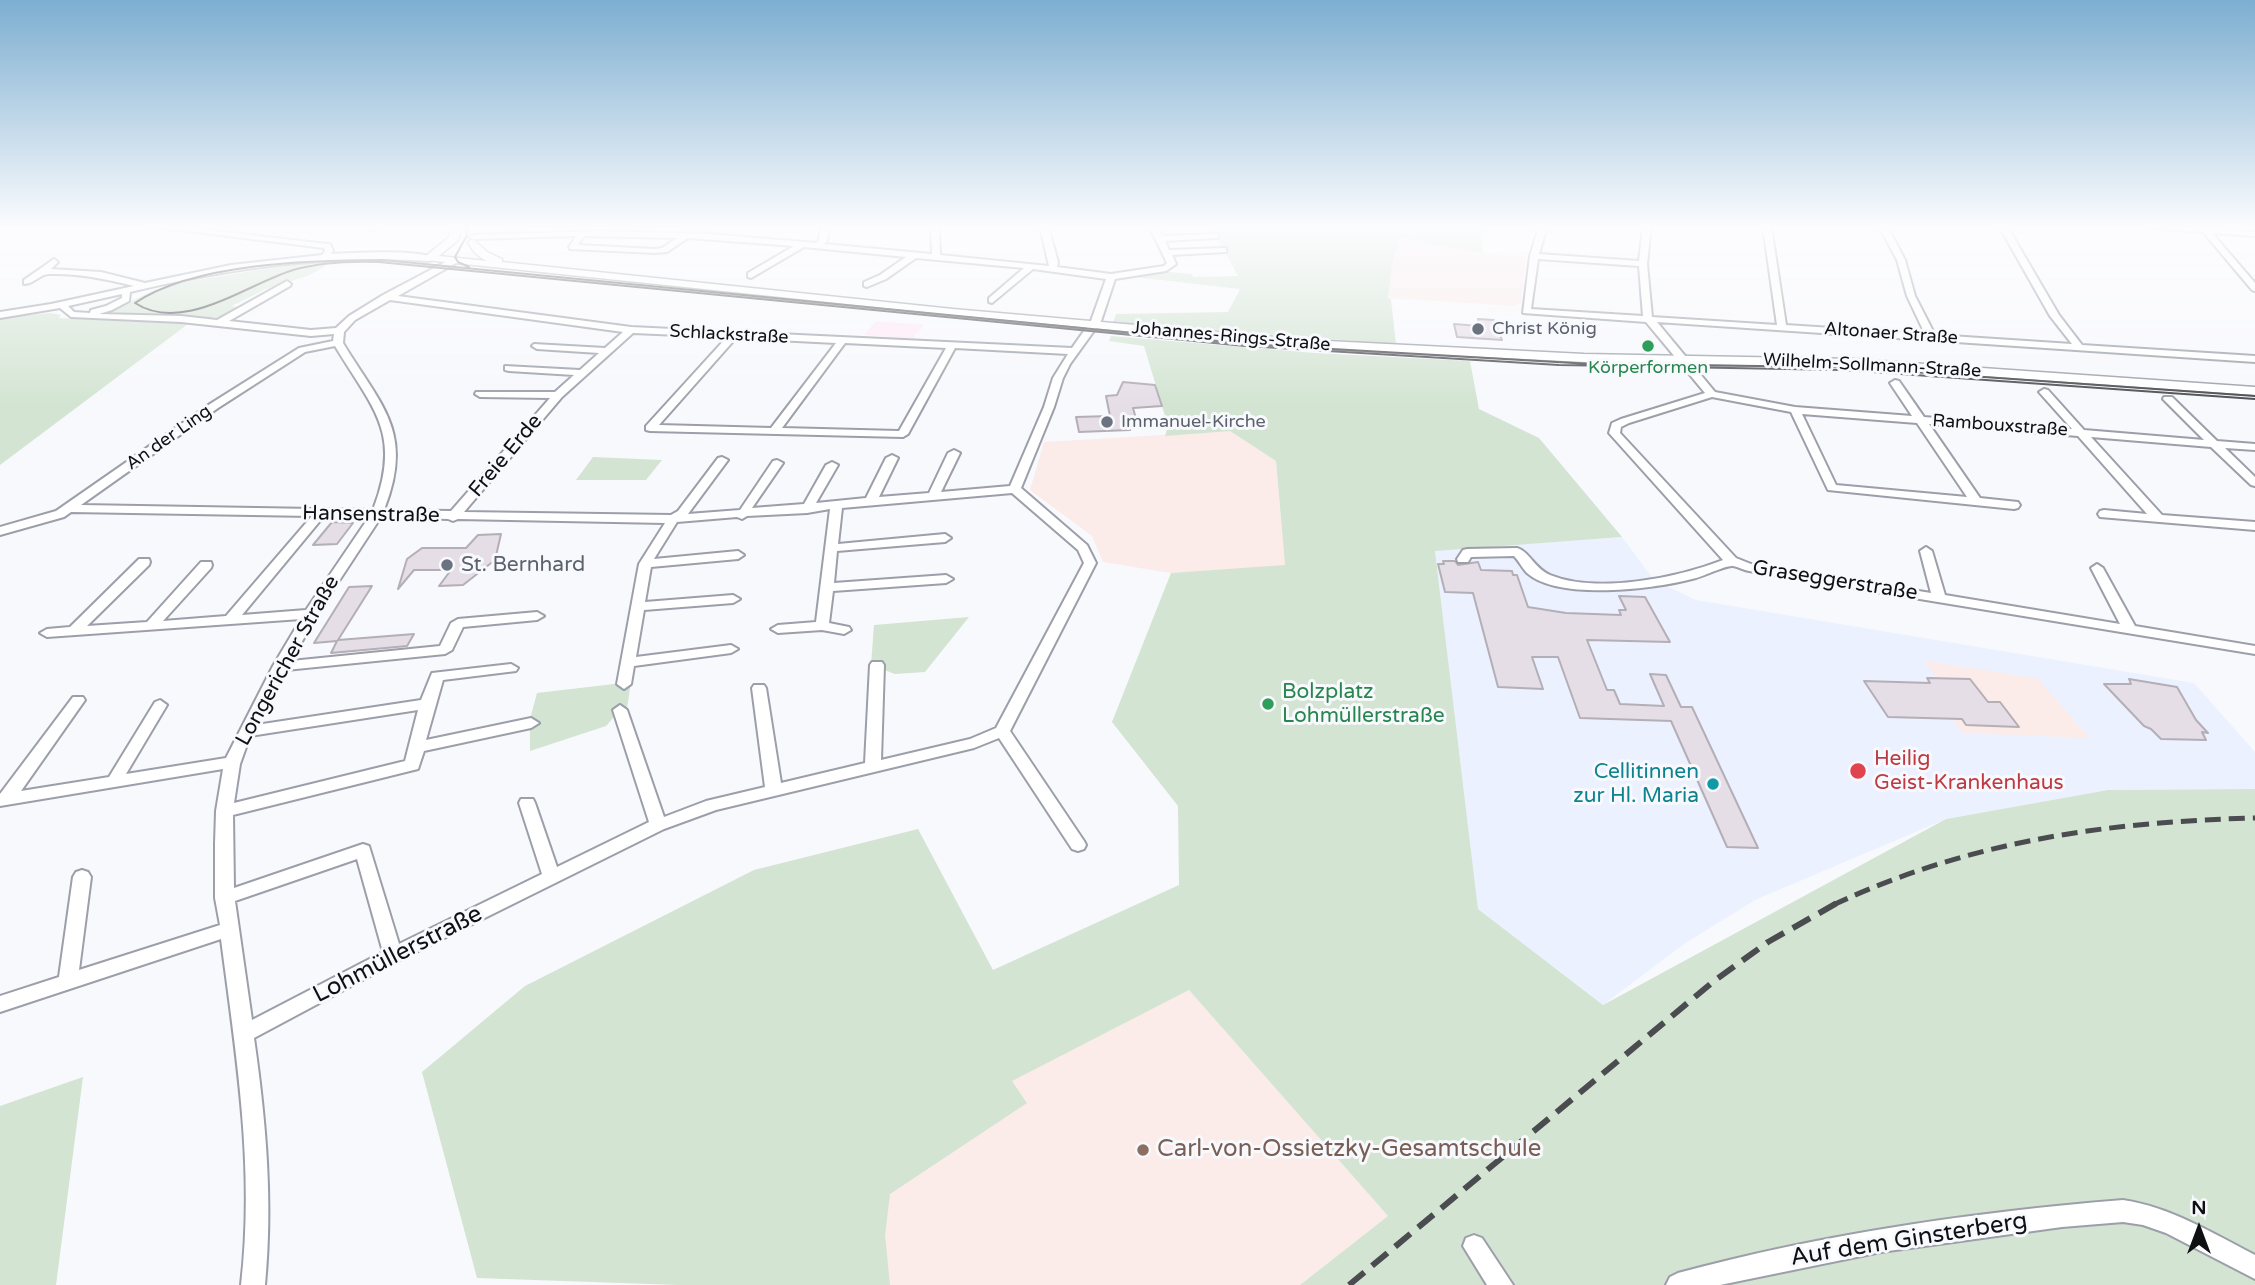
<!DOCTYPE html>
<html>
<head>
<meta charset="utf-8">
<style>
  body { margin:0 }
  #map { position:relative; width:2255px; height:1285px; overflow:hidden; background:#f8f9fd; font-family:"Varela Round",sans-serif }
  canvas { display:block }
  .north { position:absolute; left:2164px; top:1194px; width:70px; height:70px; -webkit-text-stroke:5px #f8f9fd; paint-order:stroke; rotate:0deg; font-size:19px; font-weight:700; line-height:28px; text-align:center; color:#0f1014 }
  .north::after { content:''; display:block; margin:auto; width:24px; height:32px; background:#0f1014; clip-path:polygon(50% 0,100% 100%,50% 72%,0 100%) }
</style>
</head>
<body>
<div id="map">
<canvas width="2255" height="1285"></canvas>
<div class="north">N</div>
</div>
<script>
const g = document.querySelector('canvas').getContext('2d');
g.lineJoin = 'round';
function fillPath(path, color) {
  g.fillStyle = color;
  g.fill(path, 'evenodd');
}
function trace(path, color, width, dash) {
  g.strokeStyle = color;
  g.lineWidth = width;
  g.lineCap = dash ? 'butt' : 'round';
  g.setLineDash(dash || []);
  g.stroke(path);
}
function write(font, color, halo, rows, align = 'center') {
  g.font = font + ' "Varela Round",sans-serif';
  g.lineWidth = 6;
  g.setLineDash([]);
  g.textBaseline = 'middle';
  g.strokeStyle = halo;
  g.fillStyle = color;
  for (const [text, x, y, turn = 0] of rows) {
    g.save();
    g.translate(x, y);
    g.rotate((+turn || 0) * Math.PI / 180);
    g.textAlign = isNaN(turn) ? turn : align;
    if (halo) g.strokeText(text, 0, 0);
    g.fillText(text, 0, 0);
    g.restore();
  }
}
fillPath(new Path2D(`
  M 876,321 L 924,325 L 912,339 L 864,335 Z`), '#ffe8f5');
fillPath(new Path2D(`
  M 1622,537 L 1654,580 L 1696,600 L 2194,683 L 2255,752 L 2255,789 L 2108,790 L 1946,819 L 1755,900 L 1684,944 L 1603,1005 L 1478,909 L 1435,550 Z`), '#ecf1ff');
fillPath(new Path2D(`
  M 1400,238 L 1483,253 L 1526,256 L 1521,304 L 1514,306 L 1388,298 L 1393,259 Z
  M 1230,431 L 1276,461 L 1285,566 L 1171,573 L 1103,562 L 1092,536 L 1030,490 L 1044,442 Z
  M 1924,661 L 2037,678 L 2090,738 L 1963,733 L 1953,720 L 1957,719 L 1927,678 L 1936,677 Z
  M 1189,990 L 1388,1216 L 1300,1285 L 875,1285 L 873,1205 L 1027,1102 L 1011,1081 Z`), '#fbebe9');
fillPath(new Path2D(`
  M 1211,226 L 1483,226 L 1481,233 L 1483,253 L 1400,238 L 1393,259 L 1388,298 L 1391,299 L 1396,344 L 1113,323 L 1116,314 L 1228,312 L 1240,289 L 1133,277 L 1160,271 L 1192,274 L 1193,277 L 1238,276 Z
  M 311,261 L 311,266 L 328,265 L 308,276 L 266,289 L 232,306 L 241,308 L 220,317 L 210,318 L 96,314 L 114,310 L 152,291 L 179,283 Z
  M 50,313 L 61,315 L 59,318 L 188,324 L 0,465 L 0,318 Z
  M 1111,336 L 1315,353 L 1470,361 L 1479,409 L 1539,438 L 1622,537 L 1435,551 L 1478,909 L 1603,1005 L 1946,819 L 2108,790 L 2255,789 L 2255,1261 L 2170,1215 L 2137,1205 L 2060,1210 L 1882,1235 L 1727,1265 L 1738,1274 L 1884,1247 L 2110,1216 L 2153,1222 L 2180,1232 L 2255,1272 L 2255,1285 L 1300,1285 L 1388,1216 L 1189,990 L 1012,1081 L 1027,1103 L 890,1194 L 885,1235 L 890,1285 L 678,1285 L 477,1278 L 422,1072 L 525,986 L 754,870 L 918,829 L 993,970 L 1179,885 L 1178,806 L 1112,722 L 1171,573 L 1285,565 L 1276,461 L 1230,431 L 1165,436 L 1168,426 L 1144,346 L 1109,341 Z
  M 593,457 L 662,460 L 646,480 L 576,480 Z
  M 969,617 L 925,672 L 895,674 L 871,665 L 874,625 Z
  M 631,682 L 627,709 L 614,713 L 613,718 L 606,726 L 530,751 L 530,719 L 537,693 Z
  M 83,1077 L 56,1285 L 0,1285 L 0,1106 Z`), '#d3e4d2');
const building = new Path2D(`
  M 1478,319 L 1494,320 L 1502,340 L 1457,337 L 1454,324 L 1479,326 Z
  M 1123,382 L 1155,385 L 1162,406 L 1133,408 L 1138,426 L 1130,426 L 1130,430 L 1079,432 L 1076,417 L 1110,416 L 1106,396 L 1117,395 Z
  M 332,522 L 353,523 L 337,544 L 313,545 Z
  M 501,534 L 495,560 L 463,585 L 439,586 L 451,570 L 414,570 L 398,589 L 407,559 L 422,548 L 466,548 L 478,535 Z
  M 1443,561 L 1455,561 L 1458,565 L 1478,562 L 1481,570 L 1512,571 L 1513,575 L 1517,575 L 1528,607 L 1566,613 L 1621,615 L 1619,610 L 1626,610 L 1619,596 L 1645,597 L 1670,642 L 1587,640 L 1607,690 L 1614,690 L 1620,704 L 1664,706 L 1650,674 L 1666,675 L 1681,707 L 1692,707 L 1758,848 L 1727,847 L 1671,721 L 1580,718 L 1558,657 L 1532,657 L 1543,689 L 1498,687 L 1473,593 L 1445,592 L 1438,564 L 1444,564 Z
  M 372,586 L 338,640 L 414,634 L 407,646 L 331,653 L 337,641 L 314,643 L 349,587 Z
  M 1927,678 L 1970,679 L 1988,702 L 2000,702 L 2019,727 L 1966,725 L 1962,719 L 1888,717 L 1864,681 L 1930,683 Z
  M 2129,679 L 2177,687 L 2196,720 L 2208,733 L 2202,732 L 2206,740 L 2161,739 L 2151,729 L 2144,726 L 2104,684 L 2131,684 Z`);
fillPath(building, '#e5dee7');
trace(building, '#b4aeb6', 2);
const minor = new Path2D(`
  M 147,226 L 173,226 L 327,244 L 330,244 L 333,251 L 331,254 C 353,253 417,249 434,258 L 430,261 C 328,254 230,268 130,292 L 129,301 L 112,310 L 99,314 L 181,316 L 217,320 L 287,281 L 291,284 L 290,286 L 229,321 L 311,330 L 336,328 L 349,316 L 383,295 L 453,258 L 456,259 L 456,263 L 398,296 L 631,327 L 1072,348 L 1091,321 L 1106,279 L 1033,269 L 992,303 L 989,302 L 989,298 L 1024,268 L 916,258 L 886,279 L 867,287 L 864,286 L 864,282 L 880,275 L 906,257 L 804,247 L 751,278 L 748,277 L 748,273 L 794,246 L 688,238 L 667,252 L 655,253 L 570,249 L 569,247 L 576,236 L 473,239 L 469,237 L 473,235 L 600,231 L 710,234 L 816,243 L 819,240 L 821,226 L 829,226 L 827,241 L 824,244 L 932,254 L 931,226 L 939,226 L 940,255 L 1049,266 L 1040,226 L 1048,226 L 1058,262 L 1057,267 L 1111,274 L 1164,266 L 1167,263 L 1149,226 L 1157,226 L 1162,236 L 1218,234 L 1218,238 L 1215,238 L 1165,241 L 1169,250 L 1223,248 L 1226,248 L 1226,252 L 1172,255 L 1176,264 L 1166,271 L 1115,279 L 1101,321 L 1070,364 L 1063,378 L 1054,407 L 1021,488 L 1087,545 L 1096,563 L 1010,731 L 1084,841 L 1086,845 L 1084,849 L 1078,851 L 1072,849 L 999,738 L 974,748 L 716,810 L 664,829 L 400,960 L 254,1038 C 266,1121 273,1202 265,1285 L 241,1285 C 255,1168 236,1055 221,939 L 0,1012 L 0,996 L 59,977 L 73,877 L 76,872 L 82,870 L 88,872 L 91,877 L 79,970 L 220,925 L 215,898 L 215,844 L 216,811 L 223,769 L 0,806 L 0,794 L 73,697 L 83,697 L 85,700 L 21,791 L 109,777 L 155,702 L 160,700 L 167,705 L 126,774 L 226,758 L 273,666 L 301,619 L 47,637 L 40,633 L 47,629 L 70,627 L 139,559 L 149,559 L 150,562 L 149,565 L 87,626 L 147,622 L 201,562 L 211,562 L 212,565 L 211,568 L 163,621 L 226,616 L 312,516 L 71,512 L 64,517 L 0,535 L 0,527 L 56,511 L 210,404 L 299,348 L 333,341 L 334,334 L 311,336 L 181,322 L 71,317 L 60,308 L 0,318 L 0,312 L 51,304 L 134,286 C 107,279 78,273 49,274 C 40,274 34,284 24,284 L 24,280 L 54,259 L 58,262 L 51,269 L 101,272 L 145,283 L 231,265 L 322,255 L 325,251 L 324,248 ZM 584,236 L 677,238 L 662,248 L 655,249 L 578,245 ZM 122,294 L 122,298 L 106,306 L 91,310 L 90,313 L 74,312 L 68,306 ZM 390,300 L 623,332 L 605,348 L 534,344 L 532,346 L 537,349 L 599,353 L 580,370 L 505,366 L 505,370 L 509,371 L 574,375 L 555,392 L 476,392 L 475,394 L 480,397 L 550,398 L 451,511 L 384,510 C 415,432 381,406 343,343 L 344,332 L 355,320 ZM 633,333 L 727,337 L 646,426 L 646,430 L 650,431 L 903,437 L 908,434 L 955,348 L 1068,354 L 1053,378 L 1044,407 L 1010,486 L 941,492 L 960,453 L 954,450 L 948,453 L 929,493 L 879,497 L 898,458 L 892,455 L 886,458 L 866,498 L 816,503 L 838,465 L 832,462 L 826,465 L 804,504 L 752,508 L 783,463 L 777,460 L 773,461 L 740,510 L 688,514 L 728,460 L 722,457 L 718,458 L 678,511 L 671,515 L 464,512 L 562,397 ZM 736,338 L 836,343 L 771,428 L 659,425 ZM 845,343 L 946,348 L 899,431 L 782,428 ZM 335,346 C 373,409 403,433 373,510 L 81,505 L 218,408 L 305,352 ZM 1012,493 L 1078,550 L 1084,563 L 996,728 L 970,739 L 881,760 L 884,665 L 882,662 L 872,662 L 870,665 L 865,763 L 781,783 L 766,688 L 764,685 L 754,685 L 752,688 L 765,787 L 706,801 L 664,817 L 627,710 L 620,705 L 613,710 L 649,822 L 557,867 L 535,803 L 533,799 L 521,799 L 519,803 L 542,874 L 399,944 L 369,846 L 363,844 L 357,846 L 234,888 L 233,815 L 418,769 L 424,751 L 531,728 L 539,723 L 531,718 L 426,740 L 443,680 L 516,671 L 518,668 L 511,664 L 432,673 L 421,700 L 256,725 L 286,670 L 445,654 L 452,650 L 463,627 L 537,620 L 544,616 L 537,612 L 458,619 L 451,623 L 440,646 L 291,661 L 318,613 L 381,517 L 448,519 L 453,521 L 458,519 L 665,523 L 639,564 L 617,684 L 624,689 L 631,684 L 634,666 L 731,653 L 738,649 L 731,645 L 636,657 L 644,610 L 733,603 L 740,599 L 733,595 L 645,602 L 651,567 L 738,559 L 744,555 L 738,551 L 654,559 L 677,522 L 737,517 L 742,519 L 747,516 L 807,513 L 830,509 L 816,622 L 778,625 L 771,629 L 778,633 L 822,630 L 844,634 L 851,630 L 849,627 L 829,623 L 833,591 L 946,583 L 953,579 L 946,575 L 834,583 L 837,551 L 945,542 L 951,538 L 945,534 L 838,544 L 842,508 ZM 324,516 L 369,517 L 306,610 L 242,615 ZM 418,710 L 405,761 L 234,803 L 240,764 L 250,736 ZM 357,859 L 383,952 L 252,1020 L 235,901 Z
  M 372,226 L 382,226 L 375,230 L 372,230 Z
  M 1539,226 L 1547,226 L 1539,254 L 1639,261 L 1643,226 L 1651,226 L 1647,264 L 1652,317 L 1777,325 L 1763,226 L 1771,226 L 1786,325 L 1925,334 L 1907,296 L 1897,260 L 1879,226 L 1887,226 L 1905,260 L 1915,296 L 1935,335 L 2072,344 L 2050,316 L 1999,226 L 2007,226 L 2059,315 L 2082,345 L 2255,356 L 2255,362 L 1657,322 L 1715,392 L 1795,407 L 1912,416 L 1890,383 L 1895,380 L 1899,381 L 1924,417 L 2072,429 L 2039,392 L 2044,389 L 2048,390 L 2084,430 L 2204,440 L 2163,399 L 2164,397 L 2172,397 L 2217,441 L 2255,444 L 2255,450 L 2225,448 L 2255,477 L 2255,486 L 2251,485 L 2211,447 L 2091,437 L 2162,515 L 2255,522 L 2255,530 L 2100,517 L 2098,514 L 2100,511 L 2104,510 L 2147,514 L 2078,436 L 1929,424 L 1980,498 L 2018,502 L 2020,505 L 2018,508 L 2014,509 L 1828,490 L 1791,412 L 1712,397 L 1629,423 L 1621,427 L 1620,433 L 1736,558 L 1751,564 L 1931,593 L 1920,551 L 1926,547 L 1932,551 L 1945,595 L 2120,624 L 2091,568 L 2097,564 L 2103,568 L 2135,626 L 2255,646 L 2255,654 L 1749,571 C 1744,570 1738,567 1733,566 C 1725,565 1703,577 1692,579 C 1654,589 1559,601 1527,573 C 1522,568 1519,561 1514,556 L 1471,557 L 1468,562 L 1458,562 L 1457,559 L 1463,550 L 1467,549 L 1517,548 C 1530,552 1533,567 1550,575 C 1597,594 1677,578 1723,560 L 1609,433 L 1612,423 L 1621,419 L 1705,393 L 1646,322 L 1523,313 L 1530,256 ZM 1538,259 L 1639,266 L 1643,316 L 1531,309 ZM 1802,414 L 1917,423 L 1967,497 L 1836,485 Z
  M 2147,226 L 2184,226 L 2255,232 L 2255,236 L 2212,233 L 2255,283 L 2255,291 L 2252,290 L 2203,232 L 2151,228 Z
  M 2123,1200 C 2171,1207 2212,1233 2255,1255 L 2255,1279 L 2166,1233 L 2143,1225 L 2123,1222 L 2062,1227 L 1881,1252 L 1720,1285 L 1666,1285 L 1670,1277 L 1678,1273 C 1822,1234 1974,1212 2123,1200 Z
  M 1474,1235 L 1482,1238 L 1513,1285 L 1487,1285 L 1463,1246 L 1466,1238 Z`);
const tertiary = new Path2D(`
  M 452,226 L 462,226 L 458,240 L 439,256 L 487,261 C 478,257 472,251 468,242 L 473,239 L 487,252 L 502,259 L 502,262 L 953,309 L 1308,340 L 1584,354 L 1853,359 L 2255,387 L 2255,395 L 1853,367 L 1584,362 L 1308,348 L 953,315 L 426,260 L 426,256 L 449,237 Z`);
trace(minor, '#9c9fa9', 4);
trace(tertiary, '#9c9fa9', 3);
fillPath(minor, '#fff');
fillPath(tertiary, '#fff');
trace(new Path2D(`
  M 467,226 L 466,237 L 455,257 L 458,262 L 469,267
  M 2255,396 L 1842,367 L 1591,364 L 1246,344 L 383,260 C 312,260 194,263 135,303 C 183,334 245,285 293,270 C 321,262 350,261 379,262 L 1245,346 L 1559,365 L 1844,370 L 2255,399`), '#4b4c50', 2);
trace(new Path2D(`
  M 1833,905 C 1970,841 2105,822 2255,818`), '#4b4c50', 5, [16, 8]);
trace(new Path2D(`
  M 1349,1285 L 1714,981 L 1768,942 L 1837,903`), '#4b4c50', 6, [20, 10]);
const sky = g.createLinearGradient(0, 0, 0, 406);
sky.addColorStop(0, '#7daed1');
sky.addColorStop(0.56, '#fcfcfe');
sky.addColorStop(1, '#fcfcfe00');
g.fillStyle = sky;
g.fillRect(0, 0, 2255, 406);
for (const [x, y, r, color] of [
  [1478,329,7,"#6b7280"],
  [1648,346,7,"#2e9e5b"],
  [1107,422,7,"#6b7280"],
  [447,565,7,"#6b7280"],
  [1268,704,7,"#2e9e5b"],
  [1858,771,9,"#e0444e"],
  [1713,784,7,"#0f9aa8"],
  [1143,1150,7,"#8d6e63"]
]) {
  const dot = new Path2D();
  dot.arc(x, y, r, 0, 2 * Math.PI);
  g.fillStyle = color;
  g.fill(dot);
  trace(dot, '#f8f9fd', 2.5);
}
write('18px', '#5b616d', '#f8f9fd', [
  ["Christ König",1492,329],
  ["Immanuel-Kirche",1121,422]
], 'left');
write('18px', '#0f1014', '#f8f9fd', [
  ["Altonaer Straße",1891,334,4],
  ["Schlackstraße",729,335,3],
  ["Johannes-Rings-Straße",1231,337,5],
  ["Wilhelm-Sollmann-Straße",1872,366,3],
  ["Rambouxstraße",2000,426,4],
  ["An der Ling",169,438,-35]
]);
write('18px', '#27864d', '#f8f9fd', [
  ["Körperformen",1648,368]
]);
write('21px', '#0f1014', '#f8f9fd', [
  ["Freie Erde",506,456,-50],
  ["Hansenstraße",371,515,1],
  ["Graseggerstraße",1835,581,9],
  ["Longericher Straße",288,661,-61]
]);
write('21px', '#5b616d', '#f8f9fd', [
  ["St. Bernhard",461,565]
], 'left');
write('21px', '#27864d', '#f8f9fd', [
  ["Bolzplatz",1282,692],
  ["Lohmüllerstraße",1282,716]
], 'left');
write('21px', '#be3a42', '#f8f9fd', [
  ["Heilig",1874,759],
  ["Geist-Krankenhaus",1874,783]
], 'left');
write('21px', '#0d838f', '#f8f9fd', [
  ["Cellitinnen",1699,772],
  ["zur Hl. Maria",1699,796]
], 'right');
write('24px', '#0f1014', '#f8f9fd', [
  ["Lohmüllerstraße",398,955,-27],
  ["Auf dem Ginsterberg",1909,1240,-9]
]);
write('24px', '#785e54', '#f8f9fd', [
  ["Carl-von-Ossietzky-Gesamtschule",1157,1150]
], 'left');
</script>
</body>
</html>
